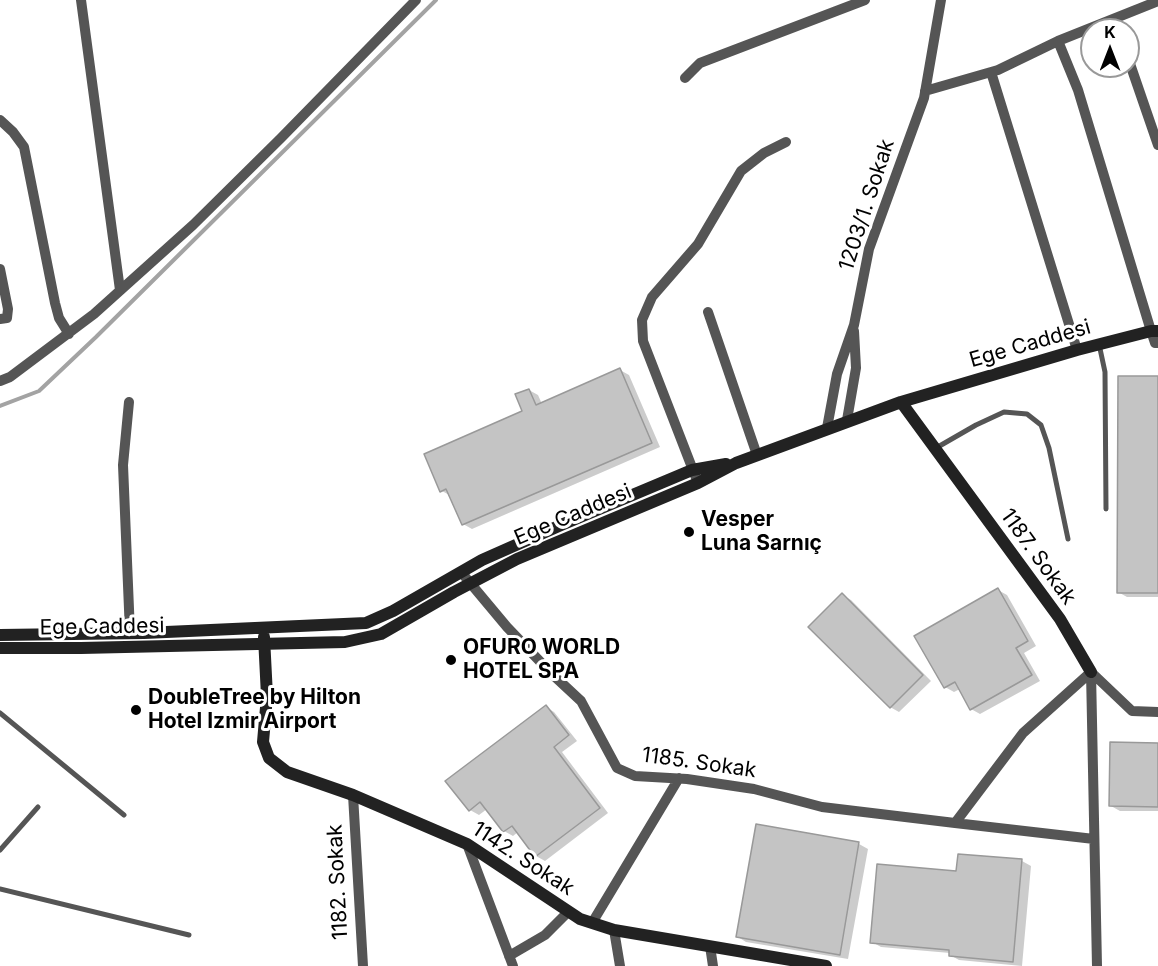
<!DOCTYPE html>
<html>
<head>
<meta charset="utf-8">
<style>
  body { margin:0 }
  #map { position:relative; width:1158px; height:966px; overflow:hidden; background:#fff; font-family:Inter,sans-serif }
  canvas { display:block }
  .north { position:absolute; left:1080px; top:18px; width:60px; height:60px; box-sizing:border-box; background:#fff; border:2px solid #999; border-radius:50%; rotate:0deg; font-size:16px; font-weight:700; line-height:24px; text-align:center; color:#000 }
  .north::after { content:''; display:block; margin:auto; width:21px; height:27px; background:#000; clip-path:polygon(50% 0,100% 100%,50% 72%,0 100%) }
</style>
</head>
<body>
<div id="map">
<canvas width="1158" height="966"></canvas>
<div class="north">K</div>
</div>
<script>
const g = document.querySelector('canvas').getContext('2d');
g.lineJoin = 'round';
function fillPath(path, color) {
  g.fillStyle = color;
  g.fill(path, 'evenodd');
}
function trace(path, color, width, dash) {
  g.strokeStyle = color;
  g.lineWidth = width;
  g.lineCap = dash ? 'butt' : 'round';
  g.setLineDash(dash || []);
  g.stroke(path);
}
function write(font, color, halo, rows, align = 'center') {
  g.font = font + ' Inter,sans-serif';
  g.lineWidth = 6;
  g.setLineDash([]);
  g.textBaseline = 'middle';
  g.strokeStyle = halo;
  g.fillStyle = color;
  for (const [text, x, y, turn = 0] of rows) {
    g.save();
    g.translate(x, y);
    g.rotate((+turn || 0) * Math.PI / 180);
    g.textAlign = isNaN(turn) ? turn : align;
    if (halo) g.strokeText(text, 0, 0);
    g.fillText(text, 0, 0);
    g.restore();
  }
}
fillPath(new Path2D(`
  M 620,370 L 629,375 L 660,447 L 472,529 L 463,524 L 451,496 L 442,491 L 524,412 L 529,390 L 538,395 L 542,404 Z
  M 1158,378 L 1158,597 L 1127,597 L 1118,592 Z
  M 998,590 L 1007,595 L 1036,646 L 1024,653 L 1040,681 L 980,714 L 971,709 L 960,689 L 954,692 L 945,687 Z
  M 842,595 L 851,600 L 931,681 L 899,712 L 890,707 Z
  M 546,707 L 554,712 L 577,741 L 562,752 L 608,813 L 545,861 L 536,856 L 518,832 L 513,836 L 504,831 L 487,809 L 479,815 L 470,810 Z
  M 1158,745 L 1158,811 L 1120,811 L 1111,806 Z
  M 757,826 L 859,844 L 868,849 L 848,959 L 746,942 L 738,937 Z
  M 1022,861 L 1031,866 L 1022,966 L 959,960 L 950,955 L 950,953 L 881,947 L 872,942 L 958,872 Z`), '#0003');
trace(new Path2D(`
  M 0,406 L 39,391 L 96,337 L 436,0`), '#a3a3a3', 4);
const building = new Path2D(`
  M 620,368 L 652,443 L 462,525 L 446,489 L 440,492 L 424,454 L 522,411 L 515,394 L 529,389 L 536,405 Z
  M 1118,376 L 1158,376 L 1158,593 L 1117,593 Z
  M 998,588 L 1028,641 L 1016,648 L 1032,675 L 970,710 L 955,682 L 944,688 L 914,636 Z
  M 842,593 L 923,675 L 890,708 L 808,627 Z
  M 546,705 L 569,735 L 554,747 L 600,808 L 535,857 L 512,826 L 503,832 L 480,802 L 469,811 L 445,781 Z
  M 1110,742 L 1158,743 L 1158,807 L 1109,806 Z
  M 756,824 L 859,842 L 840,955 L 736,937 Z
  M 958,854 L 1022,859 L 1013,962 L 949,956 L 949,950 L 870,943 L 877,864 L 956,871 Z`);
fillPath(building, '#c4c4c4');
trace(building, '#999', 1.5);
trace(new Path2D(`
  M 1099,344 L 1105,372 L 1106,509
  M 936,448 L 976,425 L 1004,412 L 1027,414 L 1041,425 L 1049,448 L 1068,539
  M 0,713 L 124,815
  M 0,850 L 38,807
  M 0,889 L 189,935`), '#555', 5);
trace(new Path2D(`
  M 81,0 L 120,290
  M 1058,41 L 1078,90 L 1151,331 L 1155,343 L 1158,343
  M 1128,58 L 1158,145
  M 991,72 L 1077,350
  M 685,78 L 700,63 L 865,0
  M 925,91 L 998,70 L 1058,41 L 1158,1
  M 0,120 L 13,132 L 24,147 L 55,303 L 59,318 L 69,334
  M 0,269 L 8,309 L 7,318 L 0,319
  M 708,312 L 757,455
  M 0,381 L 10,377 L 94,314 L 193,225 L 281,138 L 416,0
  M 129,402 L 123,465 L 130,633
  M 847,420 L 856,368 L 854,331
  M 827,428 L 837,374 L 854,325 L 869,249 L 924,98 L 941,0
  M 698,483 L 643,341 L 642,320 L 652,297 L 698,244 L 741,171 L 764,153 L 786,142
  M 461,572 L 507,627 L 552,674 L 581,701 L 617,768 L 635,776 L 687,779 L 754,789 L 822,807 L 955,823 L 1023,733 L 1091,672
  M 1091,672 L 1097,966
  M 1091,672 L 1132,711 L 1158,712
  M 353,795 L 363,966
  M 955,823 L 1094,839
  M 467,844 L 513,966
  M 592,923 L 679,778
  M 614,930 L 620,966
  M 710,946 L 713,966
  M 509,956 L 545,935 L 568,912`), '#555', 10);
trace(new Path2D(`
  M 901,402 L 1060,619 L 1091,672
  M 0,635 L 144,633 L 366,623 L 393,611 L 482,560 L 561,525 L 692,470 L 726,464
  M 264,637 L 267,696 L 263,742 L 269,758 L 287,772 L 353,795 L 467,844 L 580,919 L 614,930 L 826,966
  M 0,648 L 81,648 L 345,642 L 381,634 L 454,592 L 517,559 L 698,483 L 736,463 L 901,402 L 1077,350 L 1151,331 L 1158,331`), '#222', 12);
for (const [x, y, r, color] of [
  [689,532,6,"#000"],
  [451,660,6,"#000"],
  [136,710,6,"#000"]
]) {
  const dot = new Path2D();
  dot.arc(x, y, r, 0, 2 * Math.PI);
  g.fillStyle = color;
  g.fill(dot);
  trace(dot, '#fff', 2);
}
write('21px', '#000', '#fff', [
  ["1203/1. Sokak",867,205,-72],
  ["Ege Caddesi",1030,344,-16],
  ["Ege Caddesi",573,515,-23],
  ["1187. Sokak",1038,557,54],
  ["Ege Caddesi",102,627,-1],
  ["1185. Sokak",699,763,8],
  ["1142. Sokak",523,859,33],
  ["1182. Sokak",338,882,-93]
]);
write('bold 21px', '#000', '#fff', [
  ["Vesper",701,520],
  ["Luna Sarnıç",701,544],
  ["OFURO WORLD",463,648],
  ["HOTEL SPA",463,672],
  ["DoubleTree by Hilton",148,698],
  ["Hotel Izmir Airport",148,722]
], 'left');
</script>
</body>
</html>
